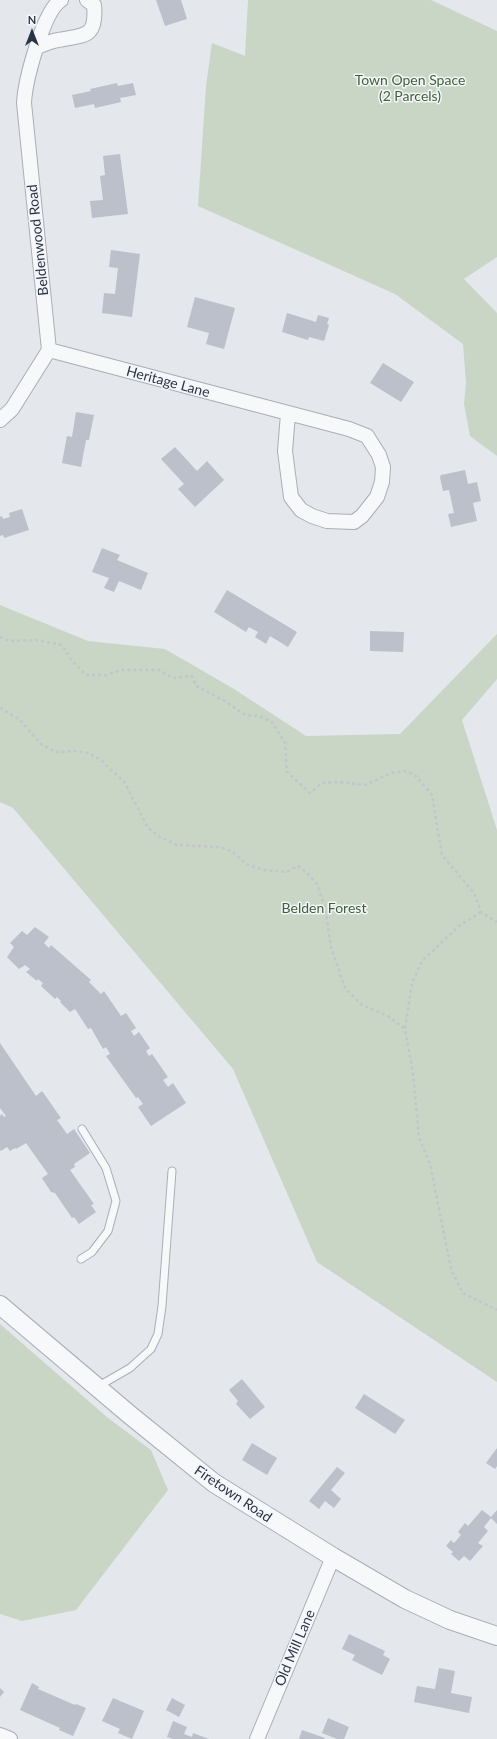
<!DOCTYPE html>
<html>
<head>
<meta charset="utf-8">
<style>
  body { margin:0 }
  #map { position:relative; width:497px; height:1739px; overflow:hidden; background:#e4e7ec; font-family:Lato,sans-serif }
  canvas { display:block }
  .north { position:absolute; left:12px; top:12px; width:40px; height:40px; -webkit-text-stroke:3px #f4f6f9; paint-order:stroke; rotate:0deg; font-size:11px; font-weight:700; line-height:16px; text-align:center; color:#2b3445 }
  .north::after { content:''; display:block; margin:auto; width:14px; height:18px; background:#2b3445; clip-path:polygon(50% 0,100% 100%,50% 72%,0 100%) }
</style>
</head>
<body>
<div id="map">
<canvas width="497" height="1739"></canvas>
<div class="north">N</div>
</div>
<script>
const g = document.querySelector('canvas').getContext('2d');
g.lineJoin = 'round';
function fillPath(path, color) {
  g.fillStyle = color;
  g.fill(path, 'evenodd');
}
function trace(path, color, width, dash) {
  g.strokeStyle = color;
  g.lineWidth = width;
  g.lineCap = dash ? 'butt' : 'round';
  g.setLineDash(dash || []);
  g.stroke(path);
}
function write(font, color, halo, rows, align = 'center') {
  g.font = font + ' Lato,sans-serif';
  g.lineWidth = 3;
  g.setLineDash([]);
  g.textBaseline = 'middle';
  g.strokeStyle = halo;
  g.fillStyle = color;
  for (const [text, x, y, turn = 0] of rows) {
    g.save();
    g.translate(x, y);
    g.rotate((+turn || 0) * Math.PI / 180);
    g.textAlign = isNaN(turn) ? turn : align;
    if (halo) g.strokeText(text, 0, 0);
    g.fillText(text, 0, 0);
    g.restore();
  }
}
fillPath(new Path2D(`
  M 248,0 L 431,0 L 497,31 L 497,257 L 464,279 L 497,313 L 497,456 L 470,436 L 464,404 L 466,382 L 463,344 L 395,294 L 198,206 L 206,86 L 212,43 L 245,56 Z
  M 0,605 L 88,641 L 165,649 L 234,689 L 306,736 L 400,734 L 497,634 L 497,679 L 462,720 L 497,830 L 497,1382 L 317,1262 L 233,1069 L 13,808 L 0,802 Z
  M 0,1324 L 108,1418 L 151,1450 L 168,1490 L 76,1610 L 22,1621 L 0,1614 Z`), '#c9d6c5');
fillPath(new Path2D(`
  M 156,0 L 181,0 L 187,19 L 165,26 Z
  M 117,83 L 118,86 L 133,83 L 136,95 L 120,98 L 121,102 L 95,108 L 94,104 L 75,108 L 72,95 L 91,91 L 90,89 Z
  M 120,154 L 128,214 L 92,218 L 90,201 L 103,200 L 100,176 L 105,175 L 103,156 Z
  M 111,250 L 140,254 L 132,317 L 102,313 L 104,293 L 115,294 L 118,268 L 109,267 Z
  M 195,297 L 235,308 L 224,349 L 206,344 L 209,333 L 187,327 Z
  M 287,313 L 316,322 L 318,315 L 329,318 L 327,324 L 329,325 L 324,341 L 309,337 L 308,340 L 282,332 Z
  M 383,363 L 414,382 L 401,402 L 370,383 Z
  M 76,412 L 94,415 L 89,440 L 86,440 L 81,467 L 62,463 L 67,436 L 72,437 Z
  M 175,447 L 197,471 L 207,461 L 224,480 L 195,507 L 178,489 L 184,484 L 161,459 Z
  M 465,470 L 468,484 L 477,482 L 481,501 L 473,503 L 477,521 L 451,527 L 448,514 L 454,513 L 449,490 L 443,491 L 440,477 L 441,475 Z
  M 22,509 L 29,530 L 4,538 L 3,535 L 0,536 L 0,517 L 2,516 L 3,519 L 10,517 L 9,513 Z
  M 102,548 L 120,555 L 117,560 L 148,573 L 141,590 L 119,581 L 114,592 L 104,588 L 109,578 L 92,572 Z
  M 227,590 L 297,632 L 288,647 L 270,636 L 266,644 L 255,637 L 258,632 L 249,627 L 246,632 L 214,612 Z
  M 370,631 L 404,632 L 403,652 L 370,651 Z
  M 35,927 L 49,937 L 44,943 L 49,948 L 51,945 L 91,980 L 89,982 L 101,994 L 104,991 L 121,1016 L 126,1013 L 136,1028 L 131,1031 L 134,1036 L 139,1032 L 150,1048 L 146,1051 L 149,1056 L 152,1054 L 168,1077 L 163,1080 L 168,1087 L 173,1083 L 186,1103 L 151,1126 L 138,1107 L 143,1104 L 138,1097 L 136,1098 L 106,1056 L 110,1054 L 106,1047 L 103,1049 L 91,1028 L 88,1029 L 75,1009 L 70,1012 L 60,1002 L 61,1001 L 57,997 L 55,999 L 41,986 L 43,983 L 38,979 L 37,981 L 26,972 L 30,969 L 25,965 L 19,969 L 7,957 L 14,947 L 10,943 L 22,931 L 27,935 Z
  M 0,1043 L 36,1096 L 42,1091 L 61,1118 L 57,1120 L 67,1134 L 74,1129 L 90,1153 L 74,1164 L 75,1167 L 70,1170 L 94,1204 L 91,1205 L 96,1212 L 79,1224 L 74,1217 L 72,1218 L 55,1193 L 51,1192 L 42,1178 L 48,1174 L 26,1143 L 16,1149 L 15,1148 L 10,1151 L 7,1147 L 1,1151 L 0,1150 L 0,1116 L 2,1114 L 4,1117 L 6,1116 L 0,1108 Z
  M 242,1379 L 265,1407 L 250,1419 L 236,1404 L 238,1401 L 229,1390 Z
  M 364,1394 L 405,1420 L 395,1434 L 355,1408 Z
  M 252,1443 L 277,1458 L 267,1475 L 242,1460 Z
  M 497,1448 L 497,1466 L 495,1469 L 486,1463 Z
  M 337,1467 L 345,1473 L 331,1490 L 341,1499 L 334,1508 L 325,1501 L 319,1509 L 309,1501 Z
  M 482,1510 L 491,1517 L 497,1510 L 497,1524 L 491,1518 L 484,1527 L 488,1531 L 478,1543 L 483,1546 L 470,1561 L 464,1556 L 459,1561 L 451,1554 L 453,1552 L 446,1546 L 451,1540 L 454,1543 L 461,1535 L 458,1532 L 465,1523 L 468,1526 Z
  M 349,1634 L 385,1651 L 383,1655 L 390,1659 L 382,1675 L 352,1660 L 355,1655 L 342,1649 Z
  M 439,1668 L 455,1671 L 451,1693 L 472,1697 L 469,1713 L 414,1702 L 417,1686 L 435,1689 Z
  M 32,1683 L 39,1687 L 38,1689 L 75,1705 L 76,1704 L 86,1708 L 73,1736 L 59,1730 L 60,1728 L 20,1710 Z
  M 0,1688 L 4,1692 L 0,1697 Z
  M 113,1698 L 144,1711 L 132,1739 L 118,1733 L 120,1729 L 102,1721 Z
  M 172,1698 L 185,1705 L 179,1717 L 166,1710 Z
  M 328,1718 L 349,1727 L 344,1739 L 337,1739 L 322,1733 Z
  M 173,1721 L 187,1727 L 184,1734 L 192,1737 L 193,1733 L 209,1739 L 173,1739 L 167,1737 Z
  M 302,1730 L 325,1738 L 324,1739 L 299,1739 Z`), '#bbc0ca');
const service = new Path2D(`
  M 81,1259 L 92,1252 L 108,1231 L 116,1201 L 106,1168 L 82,1129
  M 97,1387 L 130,1368 L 151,1349 L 158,1334 L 162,1306 L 172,1171`);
const minor = new Path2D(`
  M 37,47 C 44,44 51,41 58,40 C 85,35 97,38 94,5 L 87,0
  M 49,350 L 349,429 L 367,436 L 379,455 L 383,467 L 382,482 L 377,497 L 362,516 L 354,522 L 327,521 L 312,516 L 301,510 L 291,497 L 285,451 L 288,414
  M 0,420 L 12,409 L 49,350 L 24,103 C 25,82 43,11 61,0
  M 0,1735 L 10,1739
  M 257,1739 L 333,1557`);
const tertiary = new Path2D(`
  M 0,1305 L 130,1415 L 214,1483 L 333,1557 L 405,1599 L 450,1620 L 497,1636`);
trace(service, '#a9aeb7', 9);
trace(minor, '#a9aeb7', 16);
trace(tertiary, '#a9aeb7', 20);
trace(new Path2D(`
  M 0,637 L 10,641 L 36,640 L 62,645 L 72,661 L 86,675 L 106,675 L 121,670 L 159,670 L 173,678 L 192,676 L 196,686 L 225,701 L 245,715 L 259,716 L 272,722 L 285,743 L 287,772 L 310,793 L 322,783 L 339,782 L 365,785 L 391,773 L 406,771 L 416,776 L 432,795 L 442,855 L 474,893 L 481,912 L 497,922
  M 0,708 L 20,720 L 40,743 L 55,752 L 74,751 L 89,753 L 102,761 L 125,783 L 148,828 L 160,837 L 177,845 L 220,847 L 233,852 L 246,864 L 264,870 L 286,872 L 298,866 L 306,872 L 317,884 L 325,907 L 331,947 L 345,988 L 362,1005 L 388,1016 L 405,1029
  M 481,912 L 459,926 L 422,961 L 412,983 L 405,1029 L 413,1073 L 419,1137 L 430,1164 L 451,1269 L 463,1293 L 497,1310`), '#c2c5cb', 2.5, [3, 3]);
trace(service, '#f7f8fa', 7);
trace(minor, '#f7f8fa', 14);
trace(tertiary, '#f7f8fa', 18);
write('14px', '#3f6138', '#f4f6f9', [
  ["Town Open Space",410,80],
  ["(2 Parcels)",410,96],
  ["Belden Forest",324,908]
]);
write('14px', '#2b3445', '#f4f6f9', [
  ["Beldenwood Road",38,240,-96],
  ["Heritage Lane",168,382,15],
  ["Firetown Road",233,1494,34],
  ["Old Mill Lane",295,1648,-67]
]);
</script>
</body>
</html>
